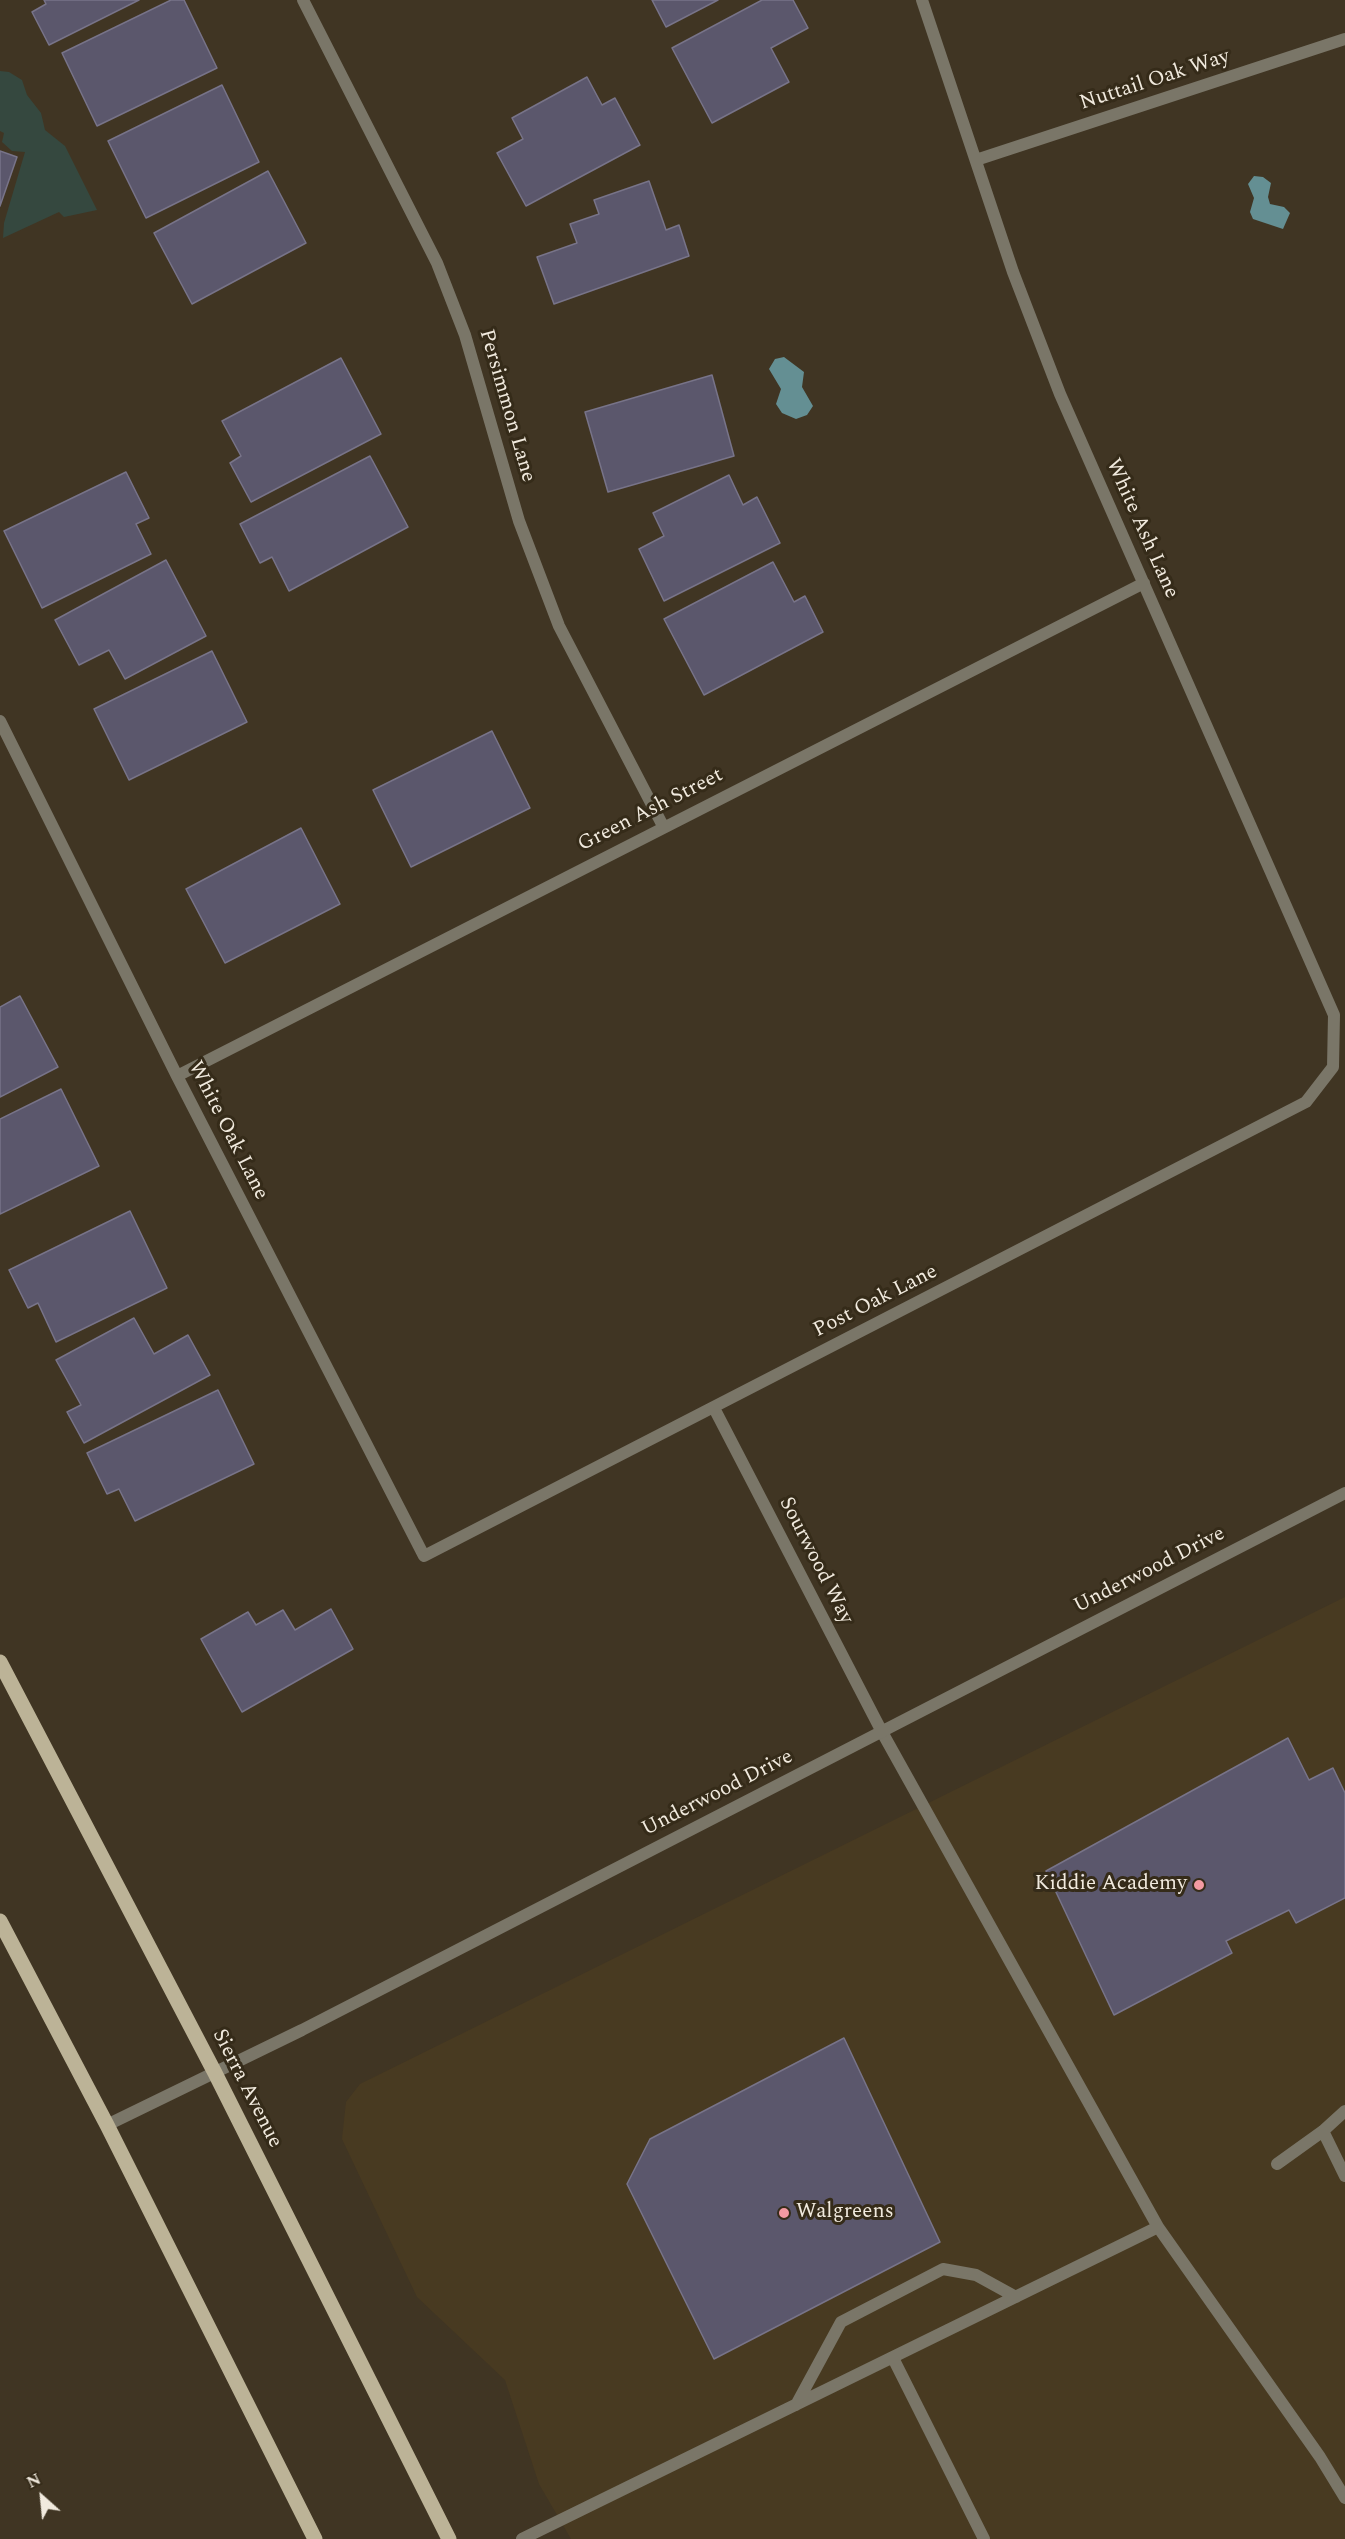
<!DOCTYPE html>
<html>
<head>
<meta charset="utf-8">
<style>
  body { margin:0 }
  #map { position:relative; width:1345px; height:2539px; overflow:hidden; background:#403523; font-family:Spectral,serif }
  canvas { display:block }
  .north { position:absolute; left:12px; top:2467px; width:60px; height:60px; -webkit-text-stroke:4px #352b19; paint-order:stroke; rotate:333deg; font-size:16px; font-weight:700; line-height:24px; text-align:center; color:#f1eade }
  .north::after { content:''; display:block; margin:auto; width:21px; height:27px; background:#f1eade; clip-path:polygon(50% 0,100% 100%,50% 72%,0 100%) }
</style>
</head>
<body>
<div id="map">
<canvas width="1345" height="2539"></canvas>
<div class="north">N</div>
</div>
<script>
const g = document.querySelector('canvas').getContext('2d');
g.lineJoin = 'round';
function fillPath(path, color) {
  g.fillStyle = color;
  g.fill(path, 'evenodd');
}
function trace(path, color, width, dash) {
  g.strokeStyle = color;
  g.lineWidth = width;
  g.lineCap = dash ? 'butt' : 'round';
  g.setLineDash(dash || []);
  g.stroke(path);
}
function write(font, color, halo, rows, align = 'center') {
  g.font = font + ' Spectral,serif';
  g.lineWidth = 6;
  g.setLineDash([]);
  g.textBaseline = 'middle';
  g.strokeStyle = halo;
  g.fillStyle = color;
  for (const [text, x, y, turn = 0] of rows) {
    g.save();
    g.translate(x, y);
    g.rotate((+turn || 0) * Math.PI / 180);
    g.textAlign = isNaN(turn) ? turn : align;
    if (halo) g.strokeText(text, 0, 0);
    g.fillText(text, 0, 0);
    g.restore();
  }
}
fillPath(new Path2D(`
  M 1345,1597 L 1345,2539 L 571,2539 L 539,2484 L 505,2380 L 417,2297 L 342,2139 L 346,2102 L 360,2084 Z`), '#483a21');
fillPath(new Path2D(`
  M 0,71 L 9,72 L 22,80 L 27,95 L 41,113 L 45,130 L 65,146 L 97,210 L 64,217 L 59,212 L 3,238 L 4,223 L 25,152 L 12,151 L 2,142 L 4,133 L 0,131 Z`), '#35483f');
fillPath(new Path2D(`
  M 1254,176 L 1263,177 L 1271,183 L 1268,197 L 1270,204 L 1284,207 L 1290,213 L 1283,229 L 1253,219 L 1250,212 L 1254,198 L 1248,184 Z
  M 784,357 L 804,372 L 802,387 L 813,406 L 807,415 L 796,419 L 782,413 L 776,404 L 781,389 L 769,369 L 775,359 Z`), '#648f93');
const building = new Path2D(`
  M 44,0 L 139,0 L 49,45 L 32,12 L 46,4 Z
  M 171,0 L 184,0 L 217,68 L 97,126 L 62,53 Z
  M 652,0 L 718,0 L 666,27 Z
  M 762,0 L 793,0 L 808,28 L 771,48 L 789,82 L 712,123 L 672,48 Z
  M 587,77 L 602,105 L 615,98 L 640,145 L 526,206 L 497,153 L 523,139 L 512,118 Z
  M 222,85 L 259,162 L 146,218 L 108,141 Z
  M 0,151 L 17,157 L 0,206 Z
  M 268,171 L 306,243 L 192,304 L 154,233 Z
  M 649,181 L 666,230 L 679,225 L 689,256 L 554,304 L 537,257 L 577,243 L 570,224 L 599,214 L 594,200 Z
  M 341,358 L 381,434 L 251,502 L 230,463 L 241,456 L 222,421 Z
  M 712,375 L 734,456 L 608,492 L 585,412 Z
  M 370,456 L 408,527 L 289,591 L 272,557 L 260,563 L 240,524 Z
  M 126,472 L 149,518 L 136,524 L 151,554 L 42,608 L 4,531 Z
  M 729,475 L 743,505 L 757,497 L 780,543 L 664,601 L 639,549 L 664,536 L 653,513 Z
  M 166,560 L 206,636 L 125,679 L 109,650 L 79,665 L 55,620 Z
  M 773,562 L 794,602 L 805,596 L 823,632 L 704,695 L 664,619 Z
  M 212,651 L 247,722 L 129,780 L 94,709 Z
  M 492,731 L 530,808 L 411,867 L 373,790 Z
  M 301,828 L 340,904 L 225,963 L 186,889 Z
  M 20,996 L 58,1067 L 0,1097 L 0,1007 Z
  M 61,1089 L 99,1166 L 0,1214 L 0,1119 Z
  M 130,1211 L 167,1288 L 56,1342 L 38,1303 L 28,1308 L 9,1270 Z
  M 134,1318 L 154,1354 L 188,1335 L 210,1375 L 84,1443 L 67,1412 L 81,1405 L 56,1360 Z
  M 218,1390 L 254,1464 L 135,1521 L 119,1489 L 107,1494 L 87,1453 Z
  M 331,1609 L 353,1649 L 242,1712 L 201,1639 L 248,1612 L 256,1625 L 283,1610 L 295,1630 Z
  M 1288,1738 L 1309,1780 L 1333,1768 L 1345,1793 L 1345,1898 L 1296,1923 L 1289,1910 L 1226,1941 L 1232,1953 L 1114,2015 L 1046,1871 Z
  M 844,2038 L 940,2242 L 714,2359 L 627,2184 L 650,2139 Z`);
fillPath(building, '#5b576c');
trace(building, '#787489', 1.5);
trace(new Path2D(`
  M 882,1732 L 1158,2227 L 1320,2457 L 1345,2498
  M 1323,2131 L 1345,2176
  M 1277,2164 L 1323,2131 L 1345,2111
  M 893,2358 L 984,2539
  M 796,2405 L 841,2322 L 943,2269 L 976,2275 L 1016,2297
  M 522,2539 L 1158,2227`), '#7a7668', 12);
trace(new Path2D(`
  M 303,0 L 437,263 L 465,335 L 519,521 L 559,626 L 663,826
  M 976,160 L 1345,39
  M 0,721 L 177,1076 L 424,1556 L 1306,1102 L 1333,1067 L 1334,1015 L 1060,394 L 1013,272 L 922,0
  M 177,1076 L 1144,583
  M 714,1408 L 882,1732
  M 107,2125 L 302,2030 L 1345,1493`), '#7a7668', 12);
trace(new Path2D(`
  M 0,1662 L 215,2073 L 449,2539
  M 0,1921 L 107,2125 L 315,2539`), '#bcb397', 15);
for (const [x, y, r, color] of [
  [1199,1885,6,"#f49aa2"],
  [784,2213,6,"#f49aa2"]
]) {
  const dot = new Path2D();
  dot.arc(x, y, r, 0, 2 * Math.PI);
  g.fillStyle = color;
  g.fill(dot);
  trace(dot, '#352b19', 2);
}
write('21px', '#f1eade', '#352b19', [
  ["Nuttail Oak Way",1155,81,-18],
  ["Persimmon Lane",506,406,74],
  ["White Ash Lane",1141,529,66],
  ["Green Ash Street",651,811,-27],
  ["White Oak Lane",227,1131,63],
  ["Post Oak Lane",876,1302,-27],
  ["Sourwood Way",815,1561,63],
  ["Underwood Drive",1150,1571,-27],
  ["Underwood Drive",718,1794,-27],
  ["Sierra Avenue",246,2089,63]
]);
write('21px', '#f1eade', '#352b19', [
  ["Kiddie Academy",1187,1885],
  ["Walgreens",796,2213,"left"]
], 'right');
</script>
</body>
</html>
